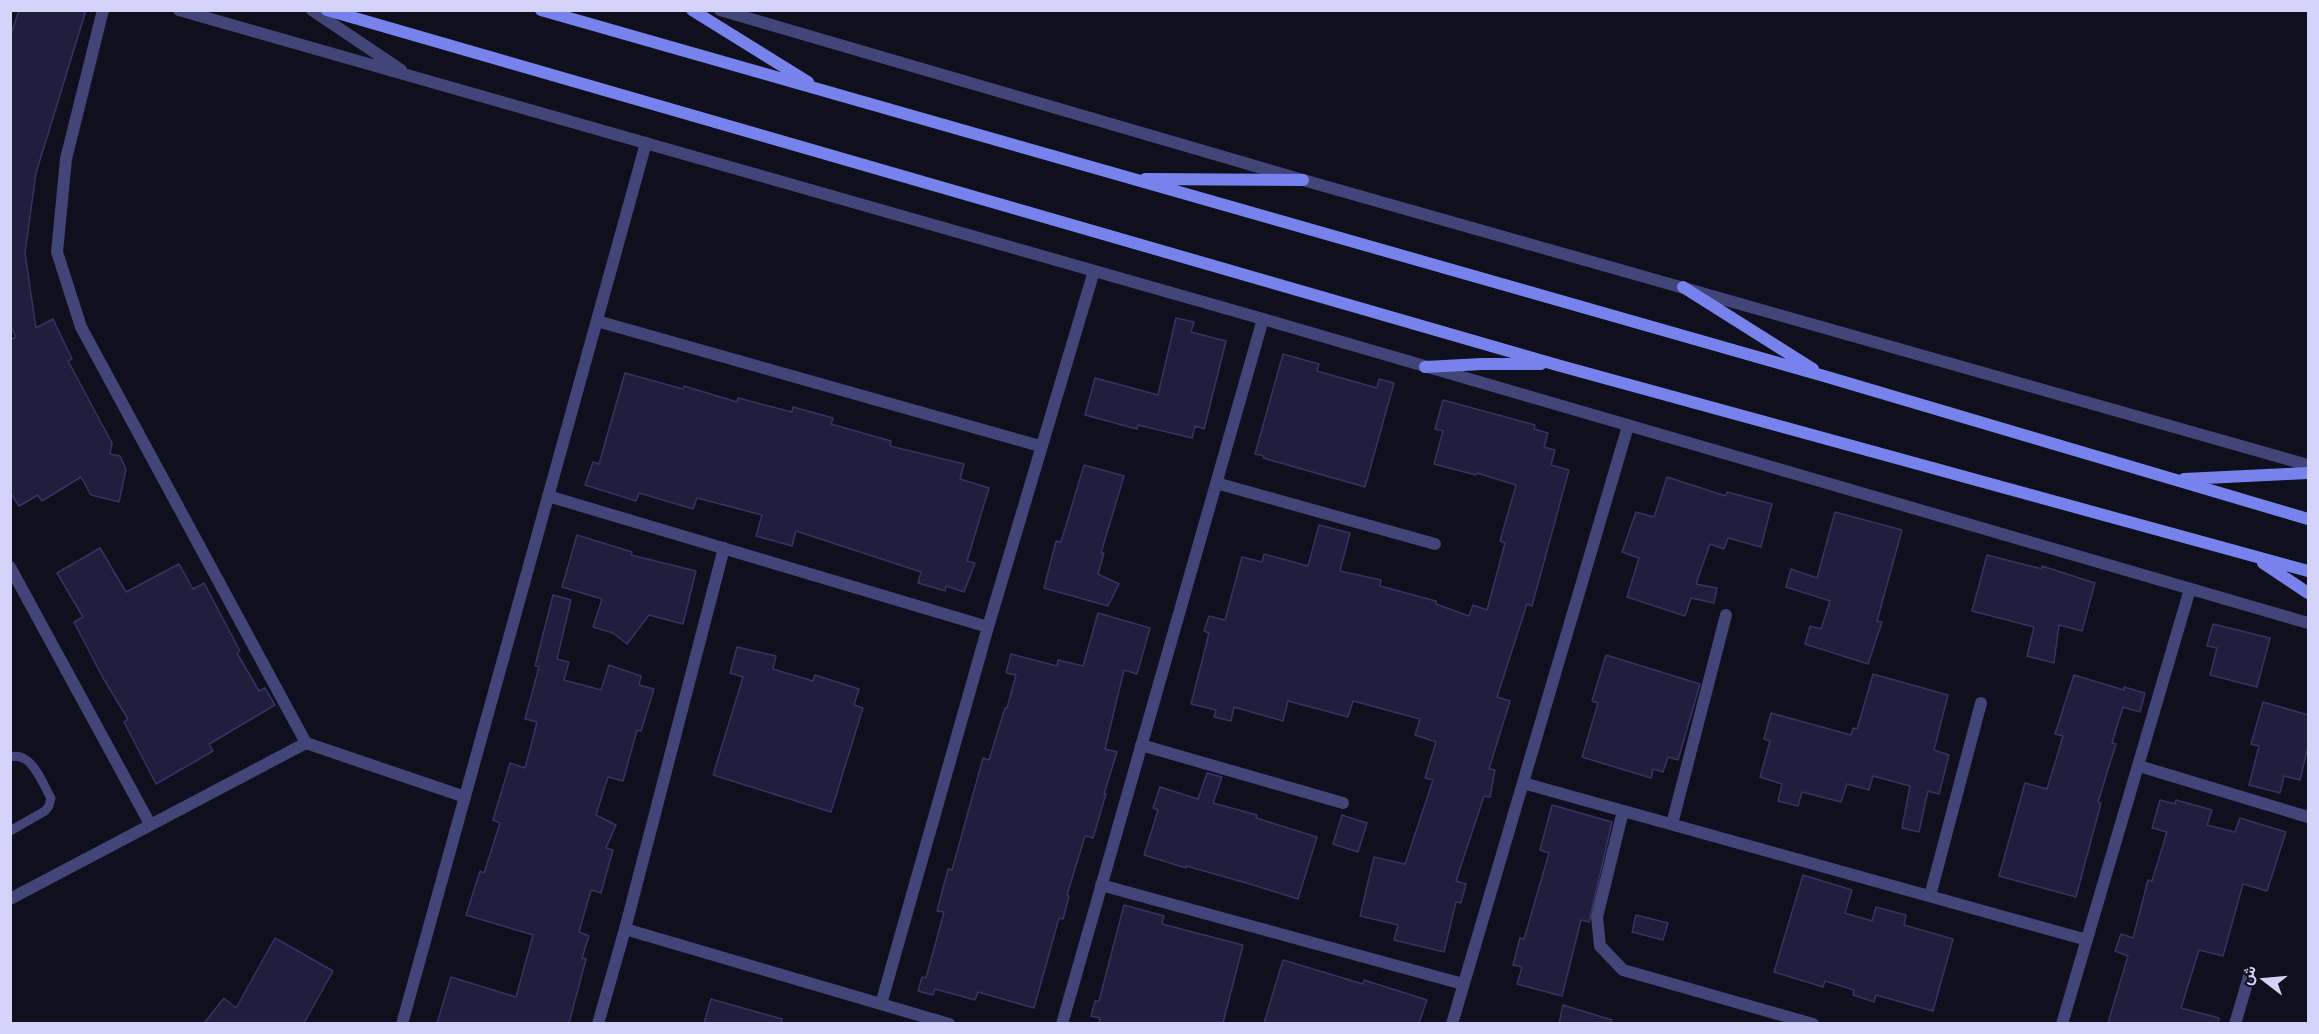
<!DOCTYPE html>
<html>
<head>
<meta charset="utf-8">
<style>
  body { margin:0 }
  #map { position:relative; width:2319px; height:1034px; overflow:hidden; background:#100f1e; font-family:Barlow,Vazirmatn,sans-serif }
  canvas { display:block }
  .frame { position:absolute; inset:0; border:12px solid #d3d3f9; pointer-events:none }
  .north { position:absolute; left:2235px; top:950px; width:60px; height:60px; -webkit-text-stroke:4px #100f1e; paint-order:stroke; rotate:286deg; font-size:16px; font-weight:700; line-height:24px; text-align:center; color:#d3d3f9 }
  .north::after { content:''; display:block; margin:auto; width:21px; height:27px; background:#d3d3f9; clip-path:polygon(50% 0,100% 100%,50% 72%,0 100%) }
</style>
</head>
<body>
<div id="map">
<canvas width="2319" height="1034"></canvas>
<div class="frame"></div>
<div class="north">ش</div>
</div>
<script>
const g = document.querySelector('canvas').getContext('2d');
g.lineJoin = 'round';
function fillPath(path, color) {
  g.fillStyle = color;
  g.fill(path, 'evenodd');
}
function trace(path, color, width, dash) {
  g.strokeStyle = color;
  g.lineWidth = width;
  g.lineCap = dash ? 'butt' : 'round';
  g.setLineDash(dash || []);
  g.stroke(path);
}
const building = new Path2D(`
  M 19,10 L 86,10 L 36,173 L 25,253 L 36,328 L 53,319 L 72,359 L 68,361 L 112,443 L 110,454 L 120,456 L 126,469 L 119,502 L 91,495 L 81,477 L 42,501 L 38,495 L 19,506 L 10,492 L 10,340 L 16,337 L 10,325 L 10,37 Z
  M 1176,318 L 1194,322 L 1191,332 L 1226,341 L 1204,429 L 1195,426 L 1192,438 L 1138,425 L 1137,429 L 1085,415 L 1095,378 L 1158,395 Z
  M 1283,354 L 1319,364 L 1317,371 L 1377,388 L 1379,379 L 1394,383 L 1365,487 L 1263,458 L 1264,456 L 1255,454 Z
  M 625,373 L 683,389 L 684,386 L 737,402 L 738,398 L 792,412 L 793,407 L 833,418 L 831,424 L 891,441 L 890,446 L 964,464 L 960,479 L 989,488 L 967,561 L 975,563 L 964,592 L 946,586 L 945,591 L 918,583 L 921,572 L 796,531 L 792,546 L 756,536 L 762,515 L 697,498 L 693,509 L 639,493 L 636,501 L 585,485 L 593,462 L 599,464 Z
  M 1443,400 L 1535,425 L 1534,429 L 1548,433 L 1544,447 L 1555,450 L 1551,465 L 1569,470 L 1532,606 L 1527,604 L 1497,697 L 1510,701 L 1489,769 L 1495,770 L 1490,797 L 1484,796 L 1456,881 L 1466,884 L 1461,903 L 1456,902 L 1444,952 L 1394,940 L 1398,925 L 1360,916 L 1374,857 L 1405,864 L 1433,780 L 1425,778 L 1436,742 L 1415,735 L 1420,719 L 1353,701 L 1348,717 L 1288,701 L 1283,721 L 1234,707 L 1231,721 L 1214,717 L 1216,710 L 1191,704 L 1209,633 L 1204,631 L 1209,616 L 1225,620 L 1242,557 L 1262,562 L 1264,554 L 1308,566 L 1319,525 L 1350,533 L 1340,571 L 1381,580 L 1380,586 L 1436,601 L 1436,604 L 1469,616 L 1473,605 L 1487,610 L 1505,543 L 1500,541 L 1516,485 L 1477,473 L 1476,475 L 1434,464 L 1443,431 L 1435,429 Z
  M 1084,465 L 1124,476 L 1101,553 L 1104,553 L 1098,574 L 1119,584 L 1108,606 L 1044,588 L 1056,541 L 1061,542 Z
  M 1667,477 L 1726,496 L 1727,492 L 1772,504 L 1761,547 L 1728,538 L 1724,549 L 1710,544 L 1696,584 L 1717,588 L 1714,603 L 1691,598 L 1685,616 L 1627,597 L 1639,558 L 1622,552 L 1636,512 L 1654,517 Z
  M 1835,512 L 1902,530 L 1877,621 L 1882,622 L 1868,664 L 1805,644 L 1810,626 L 1821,629 L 1830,601 L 1786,587 L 1791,569 L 1817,578 Z
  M 577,535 L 632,552 L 631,555 L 696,571 L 683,624 L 649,615 L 627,644 L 613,633 L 593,627 L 602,599 L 562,587 Z
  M 100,548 L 126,592 L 179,564 L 193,589 L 204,583 L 240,651 L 237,653 L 259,691 L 265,688 L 275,705 L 209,744 L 213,751 L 156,784 L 124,722 L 128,719 L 103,678 L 74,622 L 83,617 L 57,573 Z
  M 1987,555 L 2042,569 L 2042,566 L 2095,583 L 2082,631 L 2059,625 L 2054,663 L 2027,656 L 2034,627 L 1972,611 Z
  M 553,595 L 571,600 L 557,659 L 569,662 L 564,680 L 601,690 L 609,665 L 641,676 L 639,685 L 654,689 L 641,731 L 637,730 L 623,781 L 608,777 L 596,815 L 616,825 L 606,848 L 613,850 L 601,893 L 591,890 L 579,932 L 589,936 L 582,958 L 586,959 L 569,1023 L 437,1023 L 451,977 L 516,997 L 533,935 L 466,915 L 480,871 L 484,873 L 500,823 L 493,820 L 510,763 L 525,768 L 537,722 L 525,719 L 539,667 L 535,666 Z
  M 1098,613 L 1150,628 L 1137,674 L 1124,670 L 1105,749 L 1117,752 L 1104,794 L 1106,794 L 1093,838 L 1085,836 L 1067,895 L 1069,896 L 1063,919 L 1059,918 L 1034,1008 L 978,992 L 975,1000 L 935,989 L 933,995 L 918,991 L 922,977 L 926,978 L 944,912 L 937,911 L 948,869 L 952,870 L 983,758 L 989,760 L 1005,708 L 1007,708 L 1016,675 L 1006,673 L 1011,654 L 1057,666 L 1058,660 L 1083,666 Z
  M 2213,624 L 2270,638 L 2257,687 L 2210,675 L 2217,648 L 2207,646 Z
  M 737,647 L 776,656 L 773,669 L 813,681 L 815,675 L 859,689 L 854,705 L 863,708 L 831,812 L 713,775 L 743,677 L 730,673 Z
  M 1606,655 L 1700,684 L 1678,760 L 1668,757 L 1663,772 L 1653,769 L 1651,778 L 1582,757 L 1598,703 L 1592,701 Z
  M 1873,674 L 1948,695 L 1934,750 L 1949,755 L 1939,794 L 1928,791 L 1919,832 L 1902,828 L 1910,786 L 1873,776 L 1869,790 L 1847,784 L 1841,802 L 1802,792 L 1798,806 L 1778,801 L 1782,784 L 1760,777 L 1770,741 L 1764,739 L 1771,713 L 1851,735 L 1853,728 L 1857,729 Z
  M 2074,675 L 2124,690 L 2124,687 L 2145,693 L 2140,712 L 2123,707 L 2112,743 L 2116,744 L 2098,802 L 2101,803 L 2076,897 L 1999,876 L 2025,783 L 2047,789 L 2063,736 L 2055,734 Z
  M 2263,702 L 2308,715 L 2308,747 L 2300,780 L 2284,776 L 2280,793 L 2249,785 L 2259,746 L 2251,744 Z
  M 1207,773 L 1222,777 L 1213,803 L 1257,815 L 1256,818 L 1317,837 L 1298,899 L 1250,884 L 1186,866 L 1186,868 L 1144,855 L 1158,810 L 1153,808 L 1160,787 L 1198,799 Z
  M 2160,800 L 2175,804 L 2176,800 L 2212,810 L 2207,825 L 2235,832 L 2240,818 L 2286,832 L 2267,891 L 2243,884 L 2223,956 L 2199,950 L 2181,1008 L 2219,1018 L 2218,1023 L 2108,1023 L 2128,956 L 2115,951 L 2121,934 L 2133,938 L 2148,880 L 2152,881 L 2167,832 L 2152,828 Z
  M 1552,805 L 1612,822 L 1589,922 L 1581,920 L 1562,996 L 1517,984 L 1522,967 L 1513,965 L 1520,938 L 1524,939 L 1549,853 L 1540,850 Z
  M 1342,815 L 1367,823 L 1358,852 L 1333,844 Z
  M 1803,875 L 1852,890 L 1845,913 L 1872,921 L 1876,907 L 1906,915 L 1904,925 L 1953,939 L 1933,1011 L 1876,995 L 1874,1002 L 1853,995 L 1854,990 L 1825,981 L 1823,987 L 1774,972 Z
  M 1124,905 L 1164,916 L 1162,924 L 1243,945 L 1223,1023 L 1099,1023 L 1100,1018 L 1091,1016 L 1095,1001 L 1099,1001 Z
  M 1636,915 L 1668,923 L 1663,940 L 1632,932 Z
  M 275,938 L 333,971 L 304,1023 L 204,1023 L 224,998 L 236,1008 Z
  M 1283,960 L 1363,984 L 1364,980 L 1427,1000 L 1419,1023 L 1264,1023 Z
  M 711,999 L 782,1019 L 781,1023 L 704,1023 Z
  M 1563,1005 L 1612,1020 L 1611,1023 L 1559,1023 Z`);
fillPath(building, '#201e3d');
trace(building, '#373365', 1.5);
trace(new Path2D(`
  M 10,757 C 32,751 42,783 51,798 L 49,806 L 45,811 L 10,831`), '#414577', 9);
trace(new Path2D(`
  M 103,10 L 66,159 L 57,252 L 81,327 L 306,743
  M 597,321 L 1040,446
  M 1216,483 L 1435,544
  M 548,496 L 988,627
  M 10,567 L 150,824
  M 1141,745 L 1343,803
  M 2139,766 L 2308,817
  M 1523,783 L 2087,940
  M 1623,811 L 1597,917 L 1600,946 L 1623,970 L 1813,1024
  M 1672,824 L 1726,615
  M 1101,885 L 1463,984
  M 1930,896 L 1981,703
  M 10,899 L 306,743 L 465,797
  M 625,929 L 949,1024
  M 881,1004 L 988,627 L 1094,271
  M 402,1024 L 646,143
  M 598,1024 L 625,929 L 724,548
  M 1062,1024 L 1263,319
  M 1452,1024 L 1628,426
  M 2062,1024 L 2190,589
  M 2235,1024 L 2250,973`), '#414577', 12);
trace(new Path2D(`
  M 179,10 L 1263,319 L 2308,623
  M 312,10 L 401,70
  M 720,10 L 1303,180 L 2308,465`), '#414577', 12);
trace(new Path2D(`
  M 327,10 L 1557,365 L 2308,571
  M 541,10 L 1824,376 L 2308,519
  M 692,10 L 808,82
  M 1145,179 L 1303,180
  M 1683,287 L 1813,369
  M 1425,367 L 1482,364 L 1541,364
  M 2184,479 L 2308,473
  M 2263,563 L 2308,593`), '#7782ec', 12);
</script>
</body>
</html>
